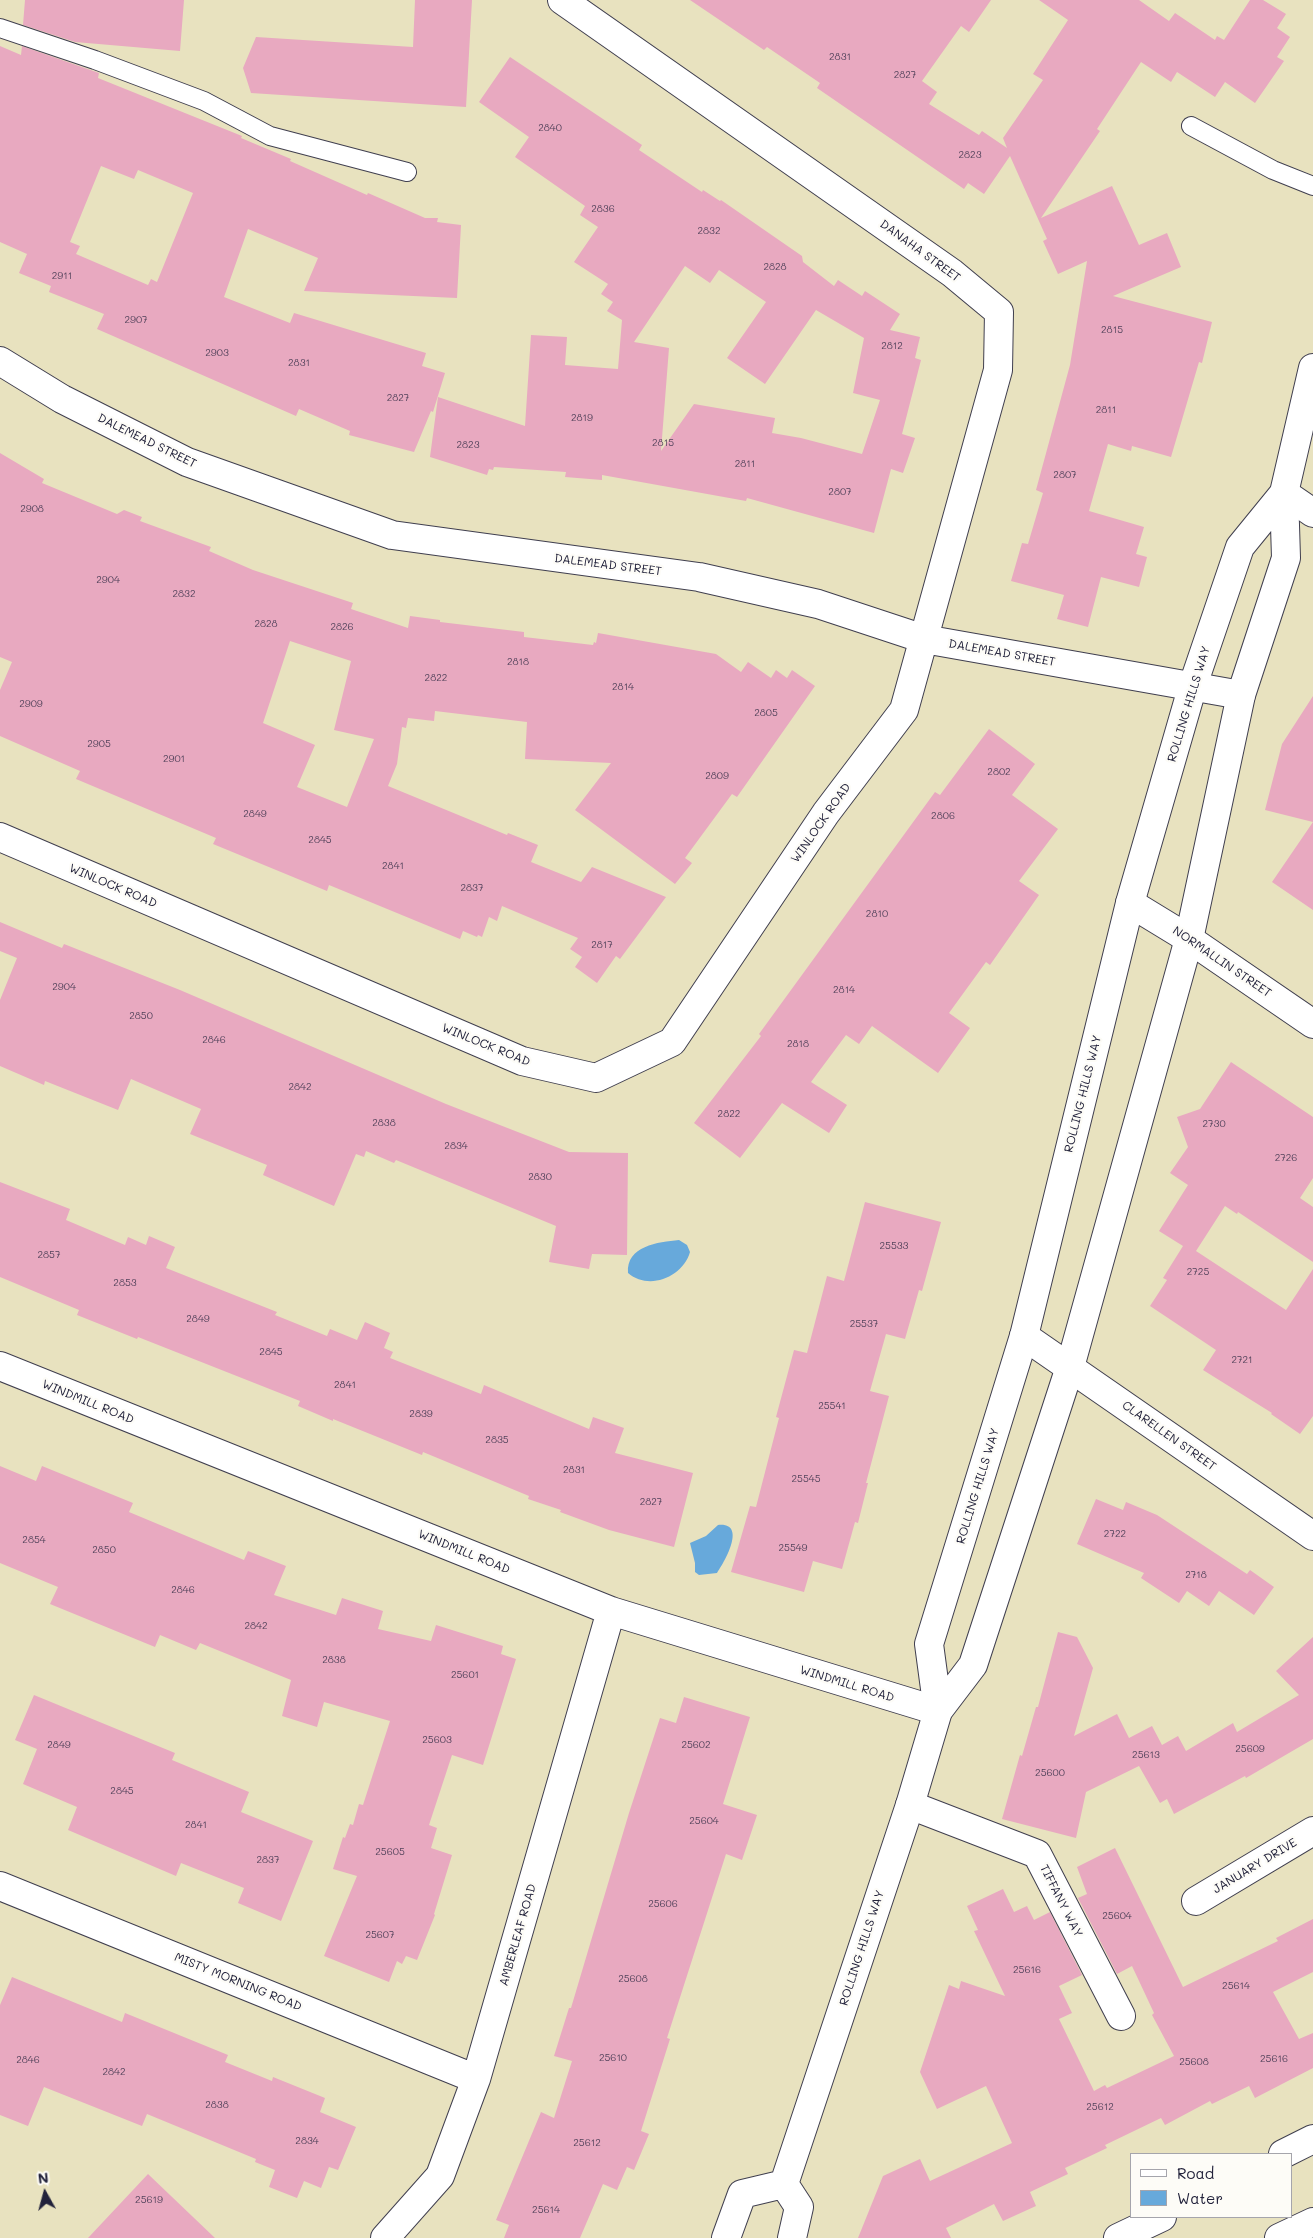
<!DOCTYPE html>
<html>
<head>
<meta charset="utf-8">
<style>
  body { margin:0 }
  #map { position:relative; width:1313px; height:2238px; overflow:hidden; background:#e8e2bf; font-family:Mali,sans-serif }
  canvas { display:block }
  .legend { position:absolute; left:1130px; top:2153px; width:162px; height:65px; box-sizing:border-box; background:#fdfcf7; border:1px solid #a5a5ac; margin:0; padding:6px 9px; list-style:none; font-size:15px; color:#22223b }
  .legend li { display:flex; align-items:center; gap:10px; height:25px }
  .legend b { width:25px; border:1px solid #a5a5ac }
  .north { position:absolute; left:20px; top:2168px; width:50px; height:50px; -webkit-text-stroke:4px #fdfcf7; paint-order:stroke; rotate:353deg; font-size:14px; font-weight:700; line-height:20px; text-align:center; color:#22223b }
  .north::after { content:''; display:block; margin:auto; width:18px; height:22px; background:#22223b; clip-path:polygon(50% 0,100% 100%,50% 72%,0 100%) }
</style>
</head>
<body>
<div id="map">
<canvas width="1313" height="2238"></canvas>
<ul class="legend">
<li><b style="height:6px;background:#fff"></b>Road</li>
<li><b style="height:14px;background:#67a9db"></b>Water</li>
</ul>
<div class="north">N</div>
</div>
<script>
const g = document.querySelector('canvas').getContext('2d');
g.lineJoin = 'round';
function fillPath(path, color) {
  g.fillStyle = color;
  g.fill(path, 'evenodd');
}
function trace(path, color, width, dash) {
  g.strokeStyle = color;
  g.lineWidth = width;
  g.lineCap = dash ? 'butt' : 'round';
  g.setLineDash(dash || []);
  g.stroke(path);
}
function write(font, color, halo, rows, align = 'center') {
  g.font = font + ' Mali,sans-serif';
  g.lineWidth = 4.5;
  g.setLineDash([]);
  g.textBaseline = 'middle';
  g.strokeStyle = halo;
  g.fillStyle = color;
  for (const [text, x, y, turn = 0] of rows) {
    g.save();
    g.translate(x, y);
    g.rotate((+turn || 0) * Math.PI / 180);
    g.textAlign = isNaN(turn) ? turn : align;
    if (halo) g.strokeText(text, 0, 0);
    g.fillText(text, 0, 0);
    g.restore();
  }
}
fillPath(new Path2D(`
  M 679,1240 L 687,1245 L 690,1252 C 683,1277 649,1291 628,1273 C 626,1246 658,1242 679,1240 Z
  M 718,1525 C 748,1522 724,1563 717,1573 L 699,1575 L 695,1572 L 695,1563 L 690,1543 L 706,1536 Z`), '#67a9db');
fillPath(new Path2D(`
  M 25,0 L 184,0 L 180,51 L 75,42 L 23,25 Z
  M 415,0 L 472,0 L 466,107 L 251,93 L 243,68 L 256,37 L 413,47 Z
  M 690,0 L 991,0 L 969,32 L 961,26 L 922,81 L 937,92 L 929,104 L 979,135 L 982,131 L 1007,148 L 1003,138 L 1043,80 L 1033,74 L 1068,20 L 1039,0 L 1139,0 L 1169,21 L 1175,13 L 1215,40 L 1217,36 L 1224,40 L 1250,0 L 1263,0 L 1286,14 L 1277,28 L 1290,37 L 1277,57 L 1284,61 L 1255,103 L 1225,82 L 1215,97 L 1177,72 L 1171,82 L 1141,62 L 1097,129 L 1100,131 L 1041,218 L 1112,186 L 1139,245 L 1167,233 L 1181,267 L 1113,296 L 1212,322 L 1202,363 L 1199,362 L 1171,457 L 1132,446 L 1131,451 L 1108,444 L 1089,511 L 1144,527 L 1136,554 L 1147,557 L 1139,587 L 1101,577 L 1088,627 L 1057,619 L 1064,595 L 1011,581 L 1022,543 L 1028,544 L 1043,493 L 1036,490 L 1070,365 L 1087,261 L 1058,274 L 1043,241 L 1047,239 L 1010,156 L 984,194 L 968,183 L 964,189 L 817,88 L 820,83 L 767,47 L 764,50 Z
  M 0,46 L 21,55 L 22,46 L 99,73 L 98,78 L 242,136 L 241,138 L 291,159 L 290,161 L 367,195 L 368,193 L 425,218 L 438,218 L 437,222 L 461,225 L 457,298 L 304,291 L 318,258 L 248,229 L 224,297 L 290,323 L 294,313 L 426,353 L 422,366 L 445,373 L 433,412 L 431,411 L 414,452 L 349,435 L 350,431 L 299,409 L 296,416 L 97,329 L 104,314 L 49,292 L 51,286 L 19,273 L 27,254 L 0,242 ZM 101,166 L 134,179 L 138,170 L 193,193 L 157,282 L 151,279 L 148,285 L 76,254 L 80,246 L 70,242 Z
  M 510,57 L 642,145 L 639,150 L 702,192 L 703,190 L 720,201 L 721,200 L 802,256 L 803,262 L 834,286 L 838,280 L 862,296 L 865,291 L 900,314 L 890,330 L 920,337 L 915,358 L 921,360 L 902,434 L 915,438 L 903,473 L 891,469 L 874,533 L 747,498 L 746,501 L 602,475 L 602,480 L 565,477 L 566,472 L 494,467 L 493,470 L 489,469 L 487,475 L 430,457 L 438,397 L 525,426 L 531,335 L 567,337 L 565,365 L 618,369 L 622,320 L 607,311 L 613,302 L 601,294 L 608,284 L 574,262 L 598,227 L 580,215 L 585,206 L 515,157 L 529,137 L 479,102 ZM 685,266 L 710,283 L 719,270 L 766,302 L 727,358 L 765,384 L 816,310 L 864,338 L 853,393 L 880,400 L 862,454 L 801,438 L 772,433 L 775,418 L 694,404 L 661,451 L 669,348 L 634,342 Z
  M 0,453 L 44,479 L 42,483 L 117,514 L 124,510 L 142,517 L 140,521 L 211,547 L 209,551 L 253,570 L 353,603 L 351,609 L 408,628 L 410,616 L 440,620 L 440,622 L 524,632 L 524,637 L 593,645 L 594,642 L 596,643 L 598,633 L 716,654 L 741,672 L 748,662 L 771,678 L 776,670 L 787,678 L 792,670 L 815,686 L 737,797 L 732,794 L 685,858 L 692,863 L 675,884 L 575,810 L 611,763 L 525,759 L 527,722 L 435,711 L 434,721 L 408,718 L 406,728 L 402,727 L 397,764 L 388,786 L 507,835 L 508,833 L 538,845 L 531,862 L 581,882 L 592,867 L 666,897 L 620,959 L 616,956 L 597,983 L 575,967 L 582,957 L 570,949 L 578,938 L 502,906 L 497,921 L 489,917 L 482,937 L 478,935 L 477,937 L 463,931 L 460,939 L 329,885 L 327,891 L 213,844 L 216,838 L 76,779 L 80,771 L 0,736 L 0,690 L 12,662 L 0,657 ZM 290,641 L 351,661 L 334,730 L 374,739 L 347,807 L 297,787 L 315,745 L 263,723 Z
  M 1313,696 L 1313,910 L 1272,882 L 1313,822 L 1265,810 L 1282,744 Z
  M 989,729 L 1035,764 L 1012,795 L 1058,829 L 1019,881 L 1039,895 L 990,965 L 986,962 L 949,1013 L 970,1028 L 938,1073 L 872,1026 L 859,1044 L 846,1035 L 811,1082 L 847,1105 L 829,1133 L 782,1103 L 740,1158 L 694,1123 L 761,1036 L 759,1034 L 935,792 L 940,795 Z
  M 0,922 L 62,948 L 64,944 L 180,990 L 446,1104 L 569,1152 L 628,1153 L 627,1255 L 592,1254 L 589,1269 L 549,1262 L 556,1226 L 396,1160 L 394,1163 L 366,1151 L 364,1157 L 356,1154 L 334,1206 L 263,1175 L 267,1165 L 190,1134 L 201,1109 L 131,1079 L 118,1110 L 45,1081 L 44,1085 L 0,1066 L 0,1000 L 17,958 L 0,951 Z
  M 1231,1062 L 1313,1117 L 1313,1178 L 1300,1198 L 1313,1207 L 1313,1262 L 1238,1212 L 1237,1214 L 1225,1206 L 1196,1251 L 1286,1310 L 1313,1269 L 1313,1416 L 1300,1434 L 1271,1414 L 1272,1413 L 1203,1370 L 1216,1350 L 1150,1306 L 1167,1280 L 1163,1278 L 1183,1246 L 1159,1231 L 1188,1185 L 1170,1173 L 1188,1147 L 1177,1117 L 1200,1109 Z
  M 0,1182 L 70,1209 L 66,1220 L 125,1245 L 128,1237 L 146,1245 L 149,1236 L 175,1247 L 166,1268 L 277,1312 L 275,1315 L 327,1336 L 330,1329 L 357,1340 L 365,1322 L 390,1333 L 384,1348 L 393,1352 L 390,1358 L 481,1394 L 484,1385 L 589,1429 L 593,1417 L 624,1428 L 615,1453 L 693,1473 L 674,1547 L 609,1530 L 560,1512 L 561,1510 L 528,1499 L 529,1496 L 423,1452 L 422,1455 L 333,1419 L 333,1421 L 298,1406 L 300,1401 L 138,1337 L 137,1339 L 77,1315 L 79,1310 L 0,1277 Z
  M 865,1202 L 941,1222 L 922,1291 L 919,1290 L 905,1339 L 886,1334 L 870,1391 L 889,1396 L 866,1483 L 868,1483 L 858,1523 L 855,1522 L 842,1569 L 813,1561 L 804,1592 L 731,1572 L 750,1506 L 756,1507 L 779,1418 L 776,1417 L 794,1350 L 807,1353 L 827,1276 L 844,1281 Z
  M 0,1466 L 36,1481 L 42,1466 L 133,1503 L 129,1512 L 244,1560 L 248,1551 L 286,1566 L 274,1595 L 336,1615 L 342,1598 L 383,1611 L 378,1629 L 431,1641 L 436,1625 L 503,1646 L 501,1654 L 516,1659 L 483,1765 L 452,1755 L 429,1825 L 437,1828 L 431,1848 L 452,1855 L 434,1914 L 435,1915 L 417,1960 L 406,1956 L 402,1964 L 397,1961 L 389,1982 L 324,1956 L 357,1876 L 333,1869 L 343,1837 L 345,1838 L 350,1824 L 353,1825 L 359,1804 L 363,1805 L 390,1721 L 324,1702 L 317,1727 L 282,1716 L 291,1680 L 200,1643 L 196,1650 L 160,1635 L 155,1647 L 50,1604 L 58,1587 L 0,1563 Z
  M 1096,1499 L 1123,1510 L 1126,1502 L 1157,1515 L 1247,1574 L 1250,1570 L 1274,1587 L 1254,1615 L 1219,1591 L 1209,1606 L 1187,1591 L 1179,1603 L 1141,1578 L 1144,1573 L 1077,1544 Z
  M 1058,1632 L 1077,1637 L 1093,1668 L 1074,1736 L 1117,1714 L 1129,1738 L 1152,1726 L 1162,1745 L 1178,1736 L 1186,1751 L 1233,1723 L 1237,1732 L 1299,1695 L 1276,1671 L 1313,1637 L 1313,1739 L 1246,1778 L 1245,1776 L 1174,1814 L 1167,1799 L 1160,1803 L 1139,1766 L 1086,1792 L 1076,1838 L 1002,1819 L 1020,1755 L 1022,1756 L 1036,1707 L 1038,1707 Z
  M 34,1695 L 175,1753 L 172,1760 L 249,1792 L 241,1812 L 313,1841 L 281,1921 L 238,1903 L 244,1888 L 181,1863 L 176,1876 L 68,1830 L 77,1807 L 23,1784 L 37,1749 L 15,1740 Z
  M 684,1697 L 750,1717 L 723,1804 L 757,1815 L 742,1860 L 726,1854 L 667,2038 L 670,2039 L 641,2131 L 649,2134 L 634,2170 L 627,2167 L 617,2190 L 603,2184 L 580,2238 L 504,2238 L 509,2225 L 496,2220 L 541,2112 L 554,2118 L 572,2061 L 554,2056 L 569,2008 L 571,2008 L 629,1813 L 660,1718 L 676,1723 Z
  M 1115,1848 L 1183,1987 L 1278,1941 L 1276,1938 L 1313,1919 L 1313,1972 L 1273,1992 L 1299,2039 L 1313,2033 L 1313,2068 L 1255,2098 L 1249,2086 L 1212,2104 L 1210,2101 L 1165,2125 L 1161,2118 L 1105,2145 L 1107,2148 L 1065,2168 L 1068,2174 L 1030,2192 L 1036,2206 L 1003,2221 L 994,2204 L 946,2228 L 951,2238 L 858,2238 L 883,2176 L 920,2159 L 930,2181 L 1012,2143 L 986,2086 L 937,2109 L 920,2072 L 949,1985 L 959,1989 L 961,1981 L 1005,1996 L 974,1931 L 978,1930 L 967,1906 L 1003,1889 L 1014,1912 L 1027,1906 L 1034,1920 L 1050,1912 L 1082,1975 L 1059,1986 L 1072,2013 L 1059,2019 L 1094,2091 L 1105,2085 L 1107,2088 L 1174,2056 L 1152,2015 L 1154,2013 L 1132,1966 L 1117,1974 L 1078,1898 L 1087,1894 L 1077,1867 Z
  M 12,1977 L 122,2022 L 125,2013 L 228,2055 L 225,2062 L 272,2081 L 273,2077 L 325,2098 L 320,2112 L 356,2127 L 338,2170 L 329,2167 L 321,2188 L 304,2181 L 297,2198 L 269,2187 L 275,2170 L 255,2162 L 256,2159 L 147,2114 L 142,2126 L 44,2087 L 28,2126 L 0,2115 L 0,2005 Z
  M 148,2174 L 215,2238 L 88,2238 Z`), '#e8a9c0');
const service = new Path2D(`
  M 0,28 L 95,60 L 204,101 L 270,136 L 407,172
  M 1191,126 L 1273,170 L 1313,186`);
const minor = new Path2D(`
  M 0,361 L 62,399 L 187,462 L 392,535 L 699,577 L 818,604 L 924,639 L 1241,695
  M 1284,493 L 1313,513
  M 0,837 L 522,1061 L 596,1078 L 672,1042 L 826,813 L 904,710 L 998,370 L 999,312 L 952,273 L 562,0
  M 1130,903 L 1189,939 L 1313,1024
  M 1024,1336 L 1313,1536
  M 0,1366 L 611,1611 L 938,1711
  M 910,1805 L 1037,1854 L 1121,2016
  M 0,1886 L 476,2079
  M 1196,1901 L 1313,1831
  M 385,2238 L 440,2176 L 476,2079 L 611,1611`);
const tertiary = new Path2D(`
  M 938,1711 L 929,1644 L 1024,1336 L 1130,903 L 1193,685 L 1240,547 L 1284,493
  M 784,2184 L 910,1805 L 938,1711 L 973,1665 L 1070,1367 L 1189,939 L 1241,695 L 1286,558 L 1284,493 L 1313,368
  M 784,2184 L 799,2207 L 792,2238
  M 726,2238 L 742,2194 L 784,2184`);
const primary = new Path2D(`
  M 1283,2154 L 1313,2139
  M 1118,2238 L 1162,2217
  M 1279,2238 L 1313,2222`);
trace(service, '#403f4f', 20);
trace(minor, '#403f4f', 30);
trace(tertiary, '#403f4f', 30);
trace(primary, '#403f4f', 30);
trace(service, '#fff', 18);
trace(minor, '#fff', 28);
trace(tertiary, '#fff', 28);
trace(primary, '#fff', 28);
write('10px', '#54445c', null, [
  ["2831",840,57],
  ["2827",905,75],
  ["2840",550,128],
  ["2823",970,155],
  ["2836",603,209],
  ["2832",709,231],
  ["2828",775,267],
  ["2911",62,276],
  ["2907",136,320],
  ["2815",1112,330],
  ["2812",892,346],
  ["2903",217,353],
  ["2831",299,363],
  ["2827",398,398],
  ["2811",1106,410],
  ["2819",582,418],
  ["2815",663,443],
  ["2823",468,445],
  ["2811",745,464],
  ["2807",1065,475],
  ["2807",840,492],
  ["2908",32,509],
  ["2904",108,580],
  ["2832",184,594],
  ["2828",266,624],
  ["2826",342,627],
  ["2818",518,662],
  ["2822",436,678],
  ["2814",623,687],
  ["2909",31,704],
  ["2805",766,713],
  ["2905",99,744],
  ["2901",174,759],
  ["2802",999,772],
  ["2809",717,776],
  ["2849",255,814],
  ["2806",943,816],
  ["2845",320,840],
  ["2841",393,866],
  ["2837",472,888],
  ["2810",877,914],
  ["2817",602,945],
  ["2904",64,987],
  ["2814",844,990],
  ["2850",141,1016],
  ["2846",214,1040],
  ["2818",798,1044],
  ["2842",300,1087],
  ["2822",729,1114],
  ["2838",384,1123],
  ["2730",1214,1124],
  ["2834",456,1146],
  ["2726",1286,1158],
  ["2830",540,1177],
  ["25533",894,1246],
  ["2857",49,1255],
  ["2725",1198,1272],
  ["2853",125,1283],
  ["2849",198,1319],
  ["25537",864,1324],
  ["2845",271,1352],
  ["2721",1242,1360],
  ["2841",345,1385],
  ["25541",832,1406],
  ["2839",421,1414],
  ["2835",497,1440],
  ["2831",574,1470],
  ["25545",806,1479],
  ["2827",651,1502],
  ["2722",1115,1534],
  ["2854",34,1540],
  ["25549",793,1548],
  ["2850",104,1550],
  ["2718",1196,1575],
  ["2846",183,1590],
  ["2842",256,1626],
  ["2838",334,1660],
  ["25601",465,1675],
  ["25603",437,1740],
  ["2849",59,1745],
  ["25602",696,1745],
  ["25609",1250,1749],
  ["25613",1146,1755],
  ["25600",1050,1773],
  ["2845",122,1791],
  ["25604",704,1821],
  ["2841",196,1825],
  ["25605",390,1852],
  ["2837",268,1860],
  ["25606",663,1904],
  ["25604",1117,1916],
  ["25607",380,1935],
  ["25616",1027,1970],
  ["25608",633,1979],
  ["25614",1236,1986],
  ["25610",613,2058],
  ["25616",1274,2059],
  ["2846",28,2060],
  ["25608",1194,2062],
  ["2842",114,2072],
  ["2838",217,2105],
  ["25612",1100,2107],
  ["2834",307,2141],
  ["25612",587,2143],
  ["25619",149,2200],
  ["25614",546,2210]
]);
write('12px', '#22223b', '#fdfcf7', [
  ["DANAHA STREET",920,251,36],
  ["DALEMEAD STREET",147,441,26],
  ["DALEMEAD STREET",608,565,7],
  ["DALEMEAD STREET",1002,653,10],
  ["ROLLING HILLS WAY",1189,704,-73],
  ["WINLOCK ROAD",821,823,-55],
  ["WINLOCK ROAD",113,886,23],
  ["NORMALLIN STREET",1222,962,34],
  ["WINLOCK ROAD",486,1045,22],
  ["ROLLING HILLS WAY",1083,1094,-76],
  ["WINDMILL ROAD",88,1402,22],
  ["CLARELLEN STREET",1169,1436,35],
  ["ROLLING HILLS WAY",978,1486,-73],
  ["WINDMILL ROAD",464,1552,22],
  ["WINDMILL ROAD",847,1684,17],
  ["JANUARY DRIVE",1255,1866,-31],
  ["TIFFANY WAY",1061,1901,63],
  ["AMBERLEAF ROAD",518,1935,-74],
  ["ROLLING HILLS WAY",862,1948,-72],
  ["MISTY MORNING ROAD",238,1982,22]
]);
</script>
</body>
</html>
